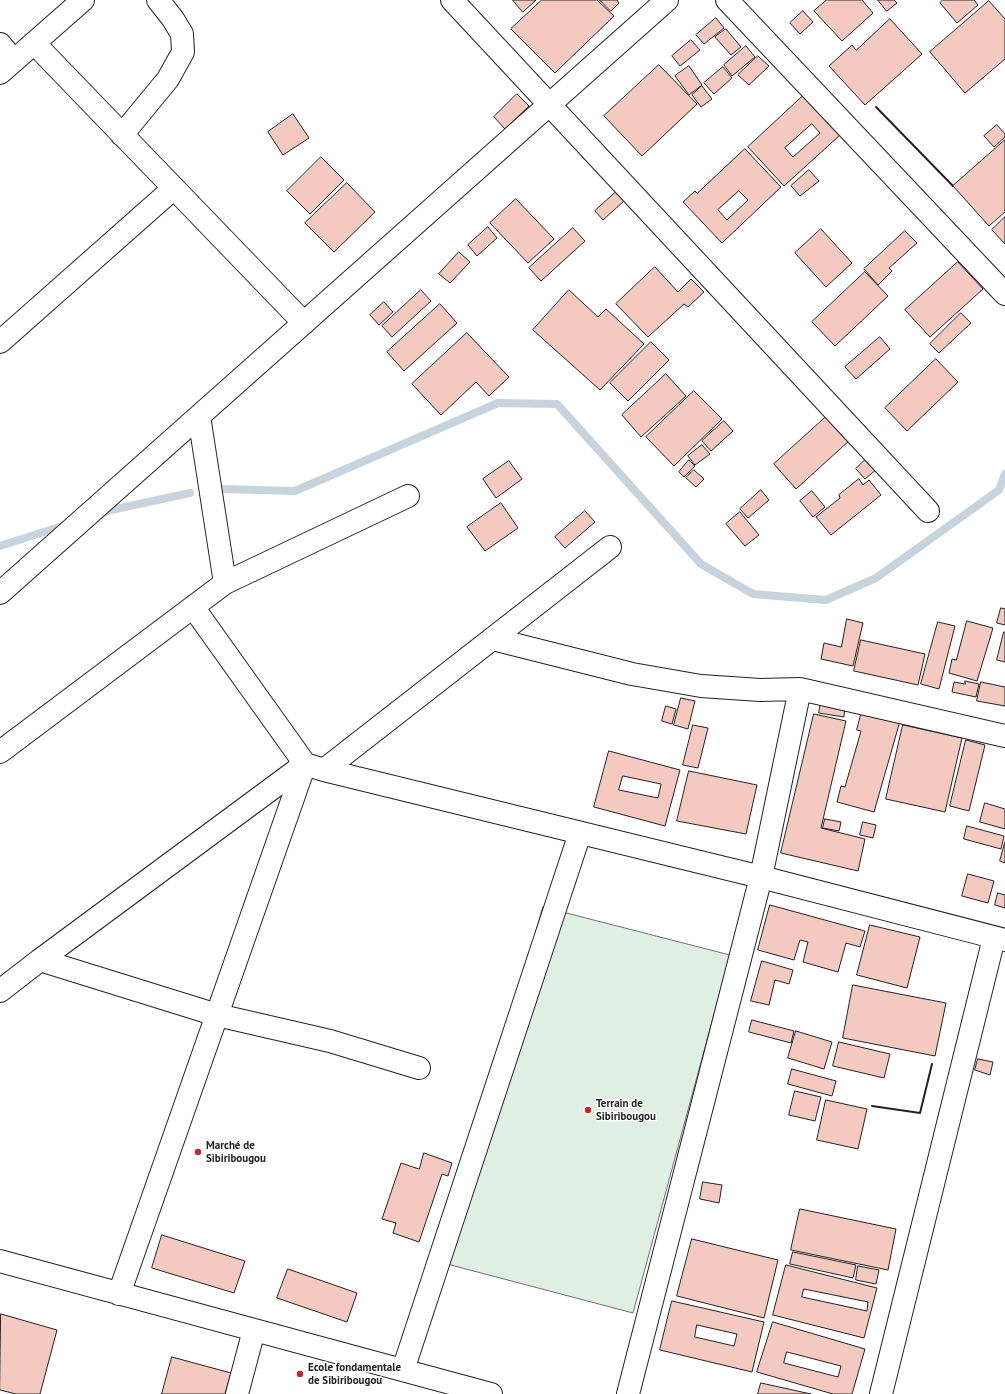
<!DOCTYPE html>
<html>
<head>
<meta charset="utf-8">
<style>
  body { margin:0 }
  canvas { display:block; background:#fff }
</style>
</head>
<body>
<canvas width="1005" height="1394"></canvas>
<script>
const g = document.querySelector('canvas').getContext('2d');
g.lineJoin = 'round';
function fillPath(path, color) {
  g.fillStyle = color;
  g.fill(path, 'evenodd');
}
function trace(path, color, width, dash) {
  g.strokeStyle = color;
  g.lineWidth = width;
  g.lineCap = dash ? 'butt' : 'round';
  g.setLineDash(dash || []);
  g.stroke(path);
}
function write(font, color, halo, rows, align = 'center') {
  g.font = font + ' "PT Sans",sans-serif';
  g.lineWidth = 3;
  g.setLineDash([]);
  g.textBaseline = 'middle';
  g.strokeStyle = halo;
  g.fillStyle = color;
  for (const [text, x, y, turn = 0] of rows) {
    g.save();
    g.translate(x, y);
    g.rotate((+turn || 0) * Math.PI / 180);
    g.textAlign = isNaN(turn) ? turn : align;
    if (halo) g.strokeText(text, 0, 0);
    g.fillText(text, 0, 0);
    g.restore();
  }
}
const green = new Path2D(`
  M 543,907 L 730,955 L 633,1313 L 447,1264 Z`);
fillPath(green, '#e0efe3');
trace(green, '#6f6f6f', 1);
trace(new Path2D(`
  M 221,489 L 295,491 L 498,403 L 557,404 L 701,564 L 753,594 L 826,600 L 876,578 L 999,490 L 1005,474
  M 100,514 L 111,510 L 190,493
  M 0,546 L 66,525`), '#c7d3dd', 8);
const building = new Path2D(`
  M 513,0 L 536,0 L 523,12 Z
  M 542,0 L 597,0 L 614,16 L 555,73 L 511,29 Z
  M 600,0 L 617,0 L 619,3 L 611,11 Z
  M 827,0 L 862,0 L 873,13 L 842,41 L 814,11 Z
  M 878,0 L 894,0 L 897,3 L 887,11 Z
  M 943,0 L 974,0 L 978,5 L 957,23 L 940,3 Z
  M 989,1 L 1005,19 L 1005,59 L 965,93 L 930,52 Z
  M 803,11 L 813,22 L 800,34 L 790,23 Z
  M 716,18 L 724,28 L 704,44 L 696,35 Z
  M 890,19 L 922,54 L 865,105 L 829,66 L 852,45 L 856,50 Z
  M 726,29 L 741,47 L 731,55 L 715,37 Z
  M 691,40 L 700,50 L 680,66 L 672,56 Z
  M 746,46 L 755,57 L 732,76 L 724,65 Z
  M 758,56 L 769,66 L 749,85 L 738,75 Z
  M 659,65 L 697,104 L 642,156 L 604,116 Z
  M 689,66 L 702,85 L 689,95 L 675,76 Z
  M 723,67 L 732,78 L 714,94 L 704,83 Z
  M 702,86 L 712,99 L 701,107 L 692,95 Z
  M 517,94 L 529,106 L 505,129 L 494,117 Z
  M 803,96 L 840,135 L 784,186 L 748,147 ZM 812,124 L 820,133 L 793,157 L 785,148 Z
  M 293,114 L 309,138 L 283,155 L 268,132 Z
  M 997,125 L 1005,134 L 1005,137 L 994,147 L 984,136 Z
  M 1005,140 L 1005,212 L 989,226 L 953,186 Z
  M 745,149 L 781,187 L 722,243 L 683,202 L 695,191 L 697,193 ZM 739,191 L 748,200 L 727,220 L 718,210 Z
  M 321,157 L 344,180 L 310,214 L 287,191 Z
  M 809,170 L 819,181 L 800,196 L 791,186 Z
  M 347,183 L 375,212 L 334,252 L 305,223 Z
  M 616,192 L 624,201 L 603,220 L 595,211 Z
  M 516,199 L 554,239 L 528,263 L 490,223 Z
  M 1005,217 L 1005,244 L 992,230 Z
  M 488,227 L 497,238 L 477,256 L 468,245 Z
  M 573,228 L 585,241 L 541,281 L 529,268 Z
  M 821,229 L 852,263 L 826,287 L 795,253 Z
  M 905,231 L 917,243 L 889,268 L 892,271 L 878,285 L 864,269 Z
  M 459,252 L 470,262 L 450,283 L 439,274 Z
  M 958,262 L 983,289 L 930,337 L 905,310 Z
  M 655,267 L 678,292 L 691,279 L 704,292 L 688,307 L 684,304 L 648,337 L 616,304 Z
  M 865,272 L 888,296 L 835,346 L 812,322 Z
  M 421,290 L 431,301 L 392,337 L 382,326 Z
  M 569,290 L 598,317 L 606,309 L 644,344 L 600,390 L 533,330 Z
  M 384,302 L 393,312 L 379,325 L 370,315 Z
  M 440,304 L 457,323 L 404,371 L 387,352 Z
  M 961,313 L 971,323 L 939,353 L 930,344 Z
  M 467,333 L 509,377 L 489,396 L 476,382 L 441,415 L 412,384 Z
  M 880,337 L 890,349 L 856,379 L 845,367 Z
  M 651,342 L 669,360 L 628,401 L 610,383 Z
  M 936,359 L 958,382 L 907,431 L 885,408 Z
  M 666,374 L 686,396 L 641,437 L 622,415 Z
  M 694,391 L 722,419 L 674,466 L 646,437 Z
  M 827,416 L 850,440 L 796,489 L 774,464 Z
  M 724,421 L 733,431 L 711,451 L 702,441 Z
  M 702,445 L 710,454 L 695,465 L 688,456 Z
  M 867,458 L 877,469 L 865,479 L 856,469 Z
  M 689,460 L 695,466 L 684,477 L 679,472 Z
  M 509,461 L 522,479 L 496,498 L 483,479 Z
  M 694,470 L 704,479 L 696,487 L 686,478 Z
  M 859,479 L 863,485 L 869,480 L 881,495 L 831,535 L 816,517 L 840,498 L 839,495 Z
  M 761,490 L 769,500 L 748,518 L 740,509 Z
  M 812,491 L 825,507 L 813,517 L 800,501 Z
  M 501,503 L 518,528 L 485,551 L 467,527 Z
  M 585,511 L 595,522 L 565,548 L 555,537 Z
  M 740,512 L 759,535 L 745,546 L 726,524 Z
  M 1001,608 L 1005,609 L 1005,625 L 997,623 Z
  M 847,619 L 863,623 L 853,666 L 821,659 L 824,643 L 841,647 Z
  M 967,621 L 993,628 L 977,681 L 949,673 L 952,659 L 956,660 Z
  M 938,622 L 955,626 L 939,689 L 921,684 Z
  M 1004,632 L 1005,632 L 1005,662 L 997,660 Z
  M 861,640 L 925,654 L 918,685 L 854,671 Z
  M 965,681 L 979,684 L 976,697 L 952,692 L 954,682 L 965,684 Z
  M 981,682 L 1005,687 L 1005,706 L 977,701 Z
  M 681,698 L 695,701 L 688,729 L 674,725 Z
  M 821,702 L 845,706 L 844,717 L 819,713 Z
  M 666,706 L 676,709 L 672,724 L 662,721 Z
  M 862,711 L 900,721 L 874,812 L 837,802 L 841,786 L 845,787 L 861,731 L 857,730 Z
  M 814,714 L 846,721 L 821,828 L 865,839 L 858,871 L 781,853 Z
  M 693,725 L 708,728 L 698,768 L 683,765 Z
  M 903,725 L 962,738 L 945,812 L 886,799 Z
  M 966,740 L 985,745 L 969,811 L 950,806 Z
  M 609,751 L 680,770 L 665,826 L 594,807 ZM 623,776 L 661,784 L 658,798 L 619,790 Z
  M 689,771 L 757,785 L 746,834 L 677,821 Z
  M 985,803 L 1005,809 L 1005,829 L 980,822 Z
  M 825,819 L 841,822 L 839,831 L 823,828 Z
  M 863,822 L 876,825 L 873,838 L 860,835 Z
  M 967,826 L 1004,836 L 1001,849 L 964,839 Z
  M 1005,842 L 1005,863 L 1000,861 Z
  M 968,874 L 994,881 L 988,903 L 962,896 Z
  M 998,893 L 1005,895 L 1005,908 L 995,905 Z
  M 770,905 L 865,931 L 860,947 L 846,943 L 838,972 L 803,962 L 808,942 L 800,940 L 794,960 L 758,950 Z
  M 870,925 L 920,937 L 907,988 L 857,975 Z
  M 762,961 L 793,970 L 789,984 L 775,980 L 769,1005 L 751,1001 Z
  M 853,985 L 946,1003 L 935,1056 L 843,1038 Z
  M 752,1020 L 794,1031 L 791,1043 L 749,1032 Z
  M 796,1031 L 832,1042 L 824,1069 L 788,1058 Z
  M 839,1042 L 890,1054 L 884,1078 L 833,1066 Z
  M 978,1059 L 993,1062 L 990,1075 L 975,1070 Z
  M 792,1069 L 836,1081 L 832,1096 L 788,1084 Z
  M 795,1091 L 821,1097 L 815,1121 L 789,1115 Z
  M 826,1100 L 867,1109 L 858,1149 L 817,1140 Z
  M 424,1153 L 452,1163 L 448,1176 L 442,1174 L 419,1242 L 393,1233 L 396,1223 L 382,1219 L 401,1163 L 419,1169 Z
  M 703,1182 L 722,1185 L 719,1203 L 700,1199 Z
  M 800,1209 L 896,1229 L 888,1270 L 791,1250 Z
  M 162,1235 L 245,1261 L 234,1293 L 152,1268 Z
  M 692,1239 L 778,1260 L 764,1318 L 677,1296 Z
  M 793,1252 L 856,1265 L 853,1278 L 790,1264 Z
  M 786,1265 L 877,1288 L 864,1338 L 773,1315 ZM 804,1289 L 868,1302 L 867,1311 L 802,1297 Z
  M 858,1266 L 879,1270 L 876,1284 L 856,1280 Z
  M 288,1269 L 357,1293 L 347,1322 L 277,1298 Z
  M 672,1301 L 764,1322 L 752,1372 L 660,1350 ZM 697,1325 L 737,1334 L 734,1346 L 695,1337 Z
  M 1,1314 L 57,1330 L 40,1394 L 16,1394 L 0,1390 Z
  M 773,1322 L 865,1349 L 852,1394 L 833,1394 L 757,1372 ZM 787,1352 L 841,1366 L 838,1377 L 784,1363 Z
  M 172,1357 L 231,1373 L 225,1394 L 162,1394 Z
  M 761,1383 L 811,1394 L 758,1394 Z`);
fillPath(building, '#f3c9c0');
trace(building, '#222', 1);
const street = new Path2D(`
  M 452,0 L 928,511
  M 727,0 L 1005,294
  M 34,43 L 304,323
  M 0,44 L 14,61
  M 0,73 L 83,0
  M 122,135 L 168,79 L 183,52 L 182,34 L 173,19 L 158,0
  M 0,342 L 174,188
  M 199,416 L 225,583
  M 0,593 L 667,0
  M 193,607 L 305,764 L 324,770 L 761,877 L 1005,940
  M 493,639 L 632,674 L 701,686 L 760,690 L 800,689 L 1005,736
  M 0,752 L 225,583 L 408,496
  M 324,770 L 610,547
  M 40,960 L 217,1015 L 330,1041 L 419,1068
  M 0,991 L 40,960 L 305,764
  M 0,1261 L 491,1394
  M 119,1294 L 305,764
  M 403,1370 L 580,833
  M 237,1394 L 254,1330
  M 628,1394 L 761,877 L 800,689
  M 881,1394 L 994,938`);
trace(street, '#222', 24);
trace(street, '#fff', 22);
trace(new Path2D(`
  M 876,107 L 953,186
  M 872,1106 L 920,1113 L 932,1064`), '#222', 2);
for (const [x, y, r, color] of [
  [588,1110,4,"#c62828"],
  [198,1152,4,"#c62828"],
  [300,1374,4,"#c62828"]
]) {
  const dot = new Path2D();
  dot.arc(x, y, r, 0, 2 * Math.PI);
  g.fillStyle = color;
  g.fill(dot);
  trace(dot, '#fff', 1.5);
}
write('bold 11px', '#222', '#fff', [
  ["Terrain de",596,1104],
  ["Sibiribougou",596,1117],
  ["Marché de",206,1146],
  ["Sibiribougou",206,1159],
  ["Ecole fondamentale",308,1368],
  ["de Sibiribougou",308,1381]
], 'left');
</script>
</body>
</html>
